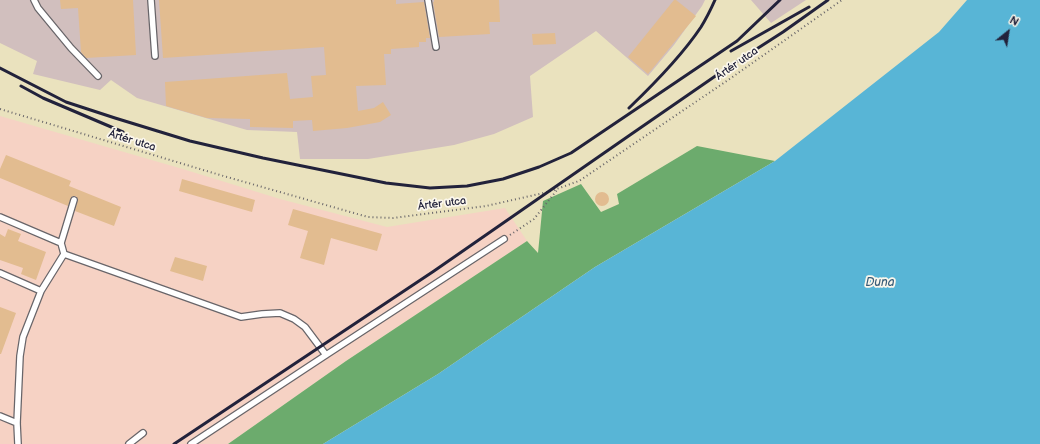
<!DOCTYPE html>
<html>
<head>
<meta charset="utf-8">
<style>
  body { margin:0 }
  #map { position:relative; width:1040px; height:444px; overflow:hidden; background:#eae2be; font-family:"Balsamiq Sans",sans-serif }
  canvas { display:block }
  .north { position:absolute; left:988px; top:12px; width:40px; height:40px; -webkit-text-stroke:3px #fbf7ec; paint-order:stroke; rotate:30deg; font-size:11px; font-weight:700; line-height:16px; text-align:center; color:#22223b }
  .north::after { content:''; display:block; margin:auto; width:14px; height:18px; background:#22223b; clip-path:polygon(50% 0,100% 100%,50% 72%,0 100%) }
</style>
</head>
<body>
<div id="map">
<canvas width="1040" height="444"></canvas>
<div class="north">N</div>
</div>
<script>
const g = document.querySelector('canvas').getContext('2d');
g.lineJoin = 'round';
function fillPath(path, color) {
  g.fillStyle = color;
  g.fill(path, 'evenodd');
}
function trace(path, color, width, dash) {
  g.strokeStyle = color;
  g.lineWidth = width;
  g.lineCap = dash ? 'butt' : 'round';
  g.setLineDash(dash || []);
  g.stroke(path);
}
function write(font, color, halo, rows, align = 'center') {
  g.font = font + ' "Balsamiq Sans",sans-serif';
  g.lineWidth = 3.5;
  g.setLineDash([]);
  g.textBaseline = 'middle';
  g.strokeStyle = halo;
  g.fillStyle = color;
  for (const [text, x, y, turn = 0] of rows) {
    g.save();
    g.translate(x, y);
    g.rotate((+turn || 0) * Math.PI / 180);
    g.textAlign = isNaN(turn) ? turn : align;
    if (halo) g.strokeText(text, 0, 0);
    g.fillText(text, 0, 0);
    g.restore();
  }
}
fillPath(new Path2D(`
  M 0,116 L 186,170 L 280,199 L 387,227 L 505,208 L 527,241 L 346,361 L 228,444 L 0,444 Z`), '#f6d2c4');
fillPath(new Path2D(`
  M 0,0 L 705,0 L 702,6 L 674,45 L 648,76 L 596,31 L 530,76 L 533,117 L 494,134 L 454,145 L 368,159 L 300,159 L 297,132 L 247,130 L 137,98 L 111,80 L 100,90 L 33,74 L 37,61 L 0,43 Z
  M 751,0 L 806,0 L 771,23 Z`), '#d1bfbe');
fillPath(new Path2D(`
  M 697,146 L 775,161 L 595,267 L 438,374 L 323,444 L 228,444 L 346,361 L 527,241 L 538,253 L 543,201 L 581,184 L 601,212 L 619,204 L 617,194 Z`), '#6cab6d');
fillPath(new Path2D(`
  M 967,0 L 1040,0 L 1040,444 L 323,444 L 438,374 L 595,267 L 775,161 L 939,32 Z`), '#58b5d6');
fillPath(new Path2D(`
  M 60,0 L 133,0 L 136,55 L 86,58 L 81,52 L 78,8 L 61,9 Z
  M 159,0 L 396,0 L 396,4 L 424,2 L 430,38 L 426,38 L 426,42 L 419,42 L 419,47 L 391,49 L 391,54 L 384,54 L 386,85 L 356,86 L 358,111 L 374,108 L 383,102 L 391,115 L 380,122 L 347,128 L 313,131 L 312,120 L 293,121 L 293,128 L 250,127 L 250,119 L 207,118 L 166,106 L 165,82 L 287,73 L 290,99 L 313,97 L 311,76 L 326,75 L 324,47 L 163,58 Z
  M 434,0 L 499,0 L 500,22 L 489,22 L 490,34 L 439,37 L 433,2 L 434,2 Z
  M 674,0 L 676,0 L 696,16 L 648,74 L 628,57 Z
  M 555,33 L 556,44 L 533,45 L 532,34 Z
  M 6,155 L 71,181 L 69,186 L 121,207 L 114,226 L 75,211 L 78,199 L 76,196 L 73,196 L 71,197 L 68,206 L 0,178 L 0,169 Z
  M 182,179 L 255,200 L 252,212 L 179,191 Z
  M595 199a7 7 0 1 1 14 0a7 7 0 1 1-14 0Z
  M 293,209 L 382,234 L 377,251 L 331,238 L 324,265 L 300,258 L 308,231 L 288,225 Z
  M 8,229 L 21,234 L 18,241 L 46,252 L 36,280 L 21,274 L 23,268 L 0,260 L 0,234 L 5,237 Z
  M 175,257 L 207,266 L 203,281 L 170,271 Z
  M 0,307 L 16,313 L 1,354 L 0,354 Z`), '#e2bc90');
const lane = new Path2D(`
  M 34,0 L 38,8 L 71,48 L 98,76
  M 151,0 L 155,56
  M 428,0 L 436,47
  M 0,217 L 61,243 L 64,254 L 41,291 L 23,337 L 20,356 L 17,423 L 18,444
  M 61,243 L 74,200
  M 64,254 L 241,317 L 262,314 L 280,313 L 294,319 L 305,327 L 326,355
  M 0,273 L 41,291
  M 0,416 L 17,423
  M 129,444 L 143,433
  M 191,444 L 326,355 L 504,239`);
trace(lane, '#686569', 8);
trace(new Path2D(`
  M 0,109 L 220,175 L 368,217 L 393,218 L 486,206 L 548,192 L 579,181 L 731,78 L 842,0
  M 510,235 L 534,219 L 557,190`), '#686569', 2, [1, 3]);
trace(lane, '#fff', 5.5);
trace(new Path2D(`
  M 731,51 L 809,7
  M 0,68 L 66,102 L 115,118 L 190,141 L 263,158 L 386,183 L 430,188 L 467,186 L 503,179 L 539,167 L 571,153 L 737,41 L 780,0
  M 21,86 L 43,98 L 123,132
  M 629,108 C 654,84 681,57 701,27 C 706,19 711,9 715,0
  M 174,444 L 434,271 L 630,135 L 727,68 L 783,32 L 828,0`), '#22223b', 3);
write('11px', '#22223b', '#fbf7ec', [
  ["Ártér utca",737,64,-35],
  ["Ártér utca",132,141,17],
  ["Ártér utca",442,204,-7]
]);
write('italic 12px', '#385d79', '#fbf7ec', [
  ["Duna",880,283]
]);
</script>
</body>
</html>
